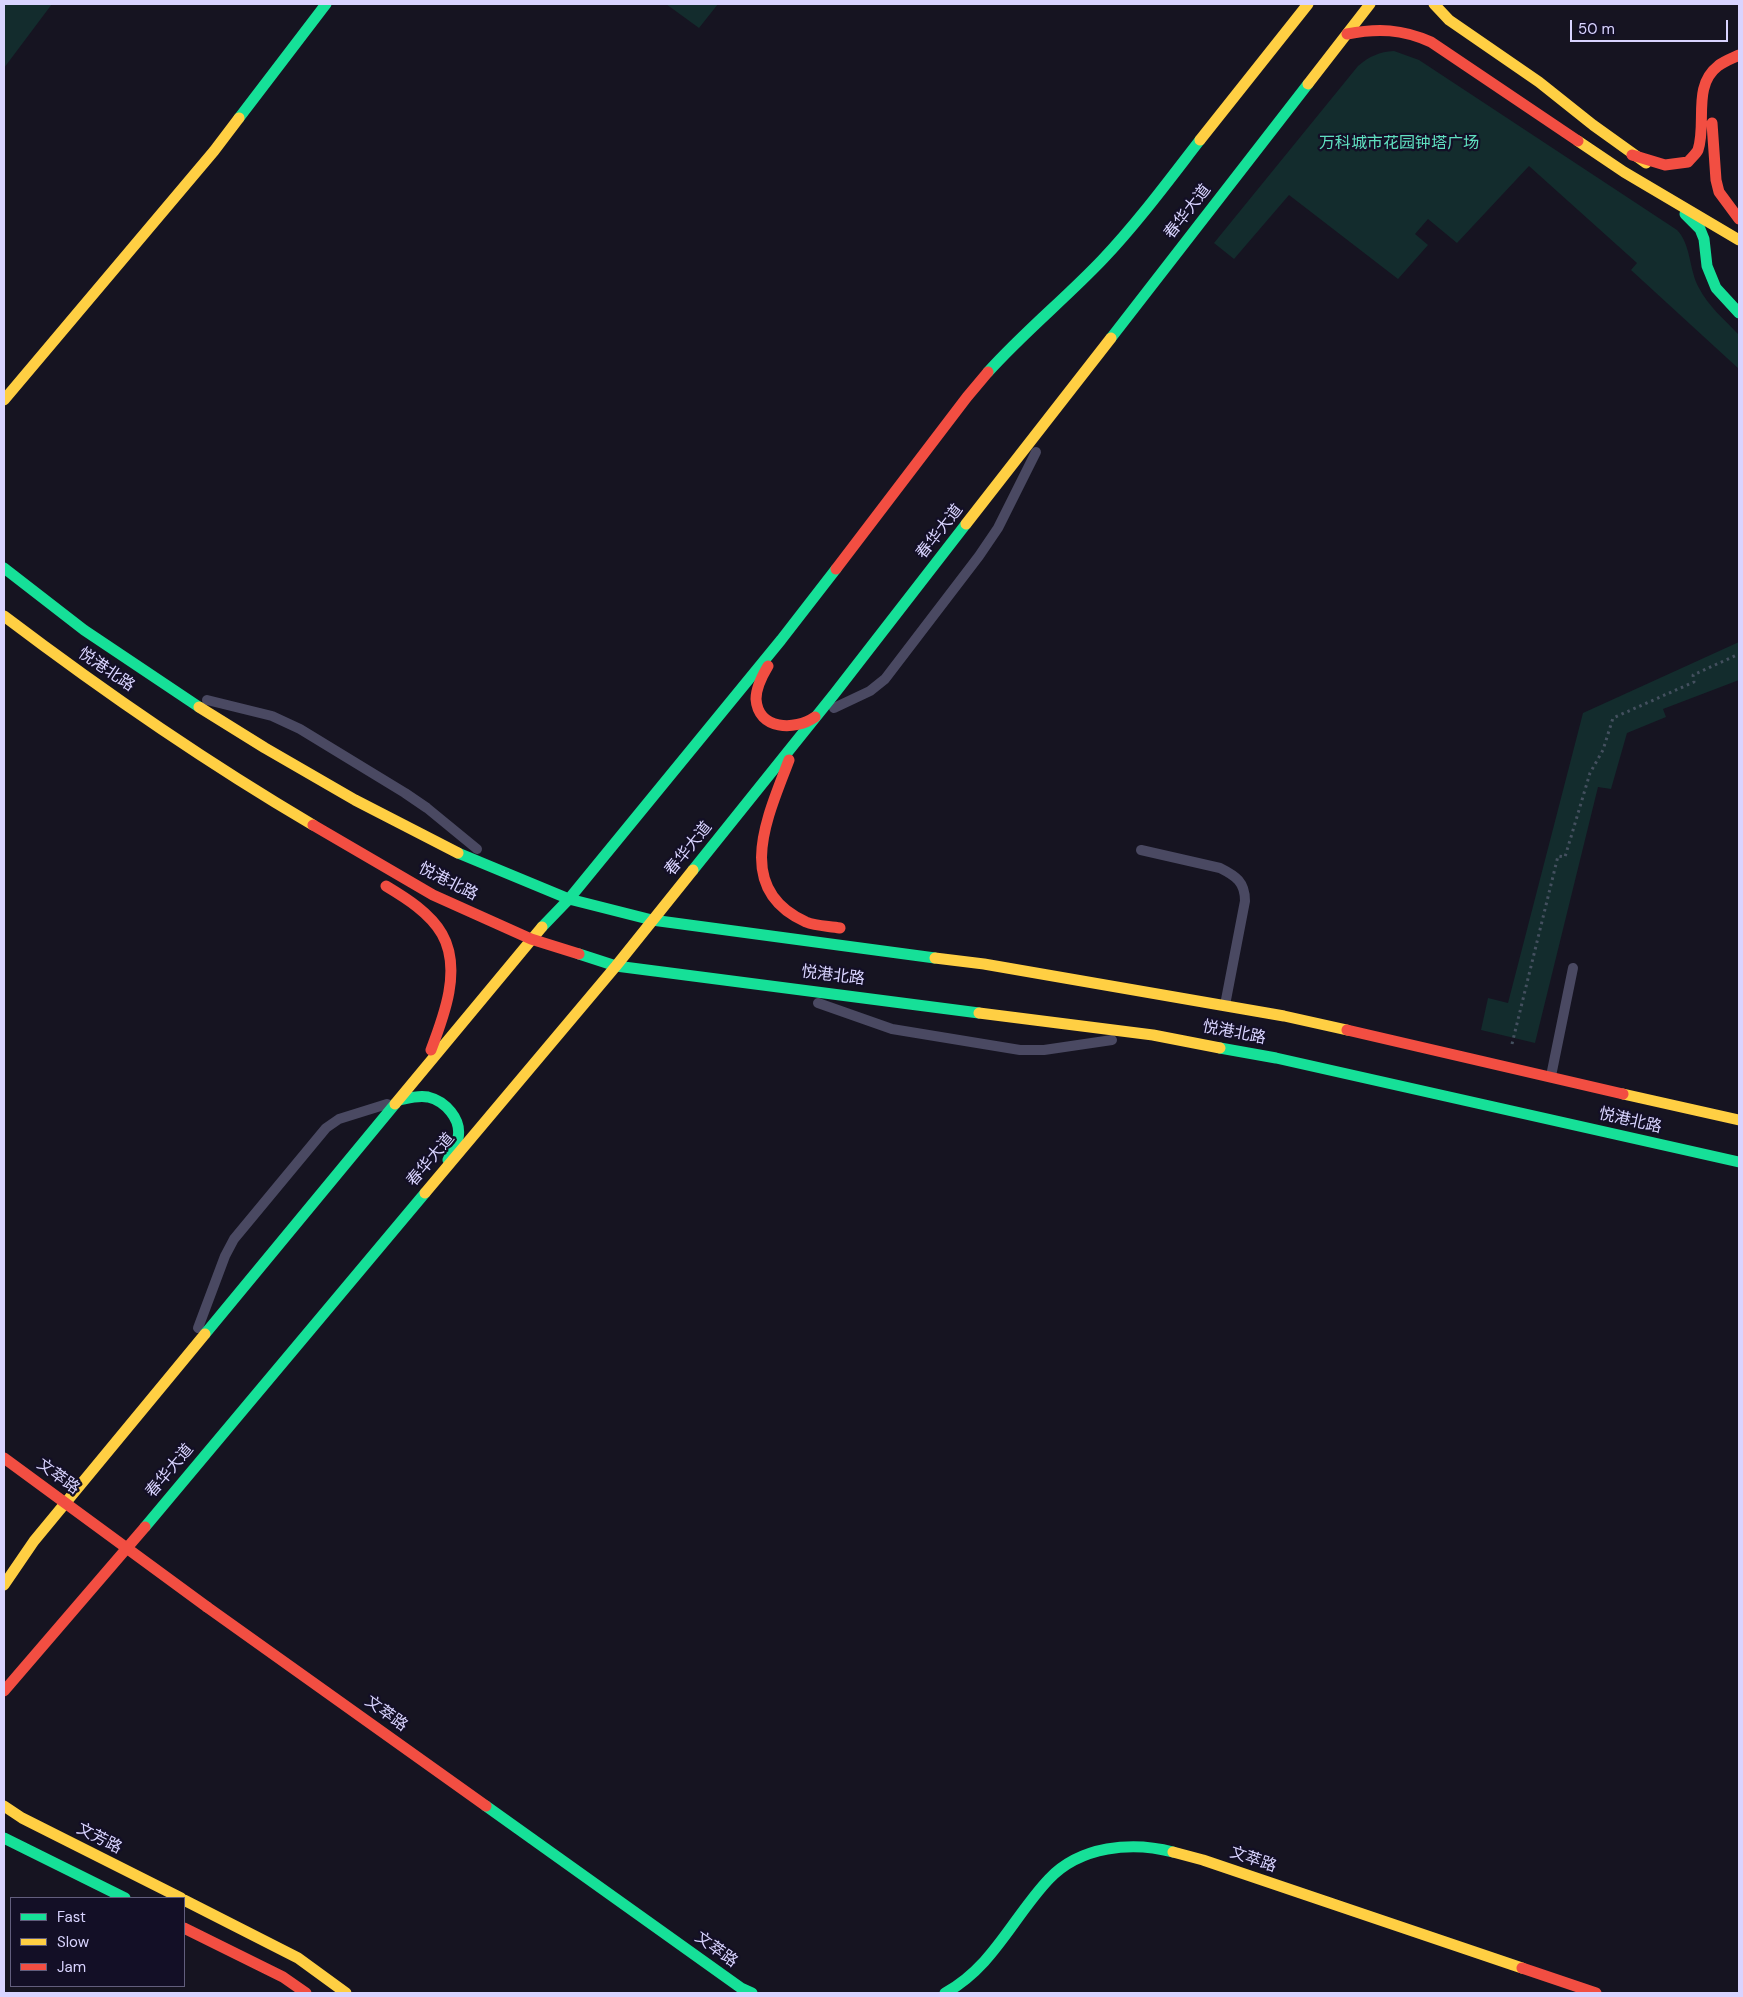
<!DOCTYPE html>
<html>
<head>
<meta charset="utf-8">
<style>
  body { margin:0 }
  #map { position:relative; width:1743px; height:1997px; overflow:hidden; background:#161421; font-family:"DM Sans",sans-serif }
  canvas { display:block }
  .frame { position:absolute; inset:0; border:5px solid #d9d4ff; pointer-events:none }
  .legend { position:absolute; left:10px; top:1897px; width:175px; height:90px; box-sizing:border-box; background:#130f26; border:1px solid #625e7d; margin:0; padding:6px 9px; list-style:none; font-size:15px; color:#d9d4ff }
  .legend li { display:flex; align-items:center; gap:10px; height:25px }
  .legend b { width:25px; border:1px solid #625e7d }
  .scale { position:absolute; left:1570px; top:20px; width:158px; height:22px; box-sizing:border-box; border:2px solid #d9d4ff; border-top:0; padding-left:6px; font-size:15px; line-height:18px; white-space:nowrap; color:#d9d4ff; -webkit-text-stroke:4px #130f26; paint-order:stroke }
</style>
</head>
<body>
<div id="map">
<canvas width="1743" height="1997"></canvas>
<div class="frame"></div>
<ul class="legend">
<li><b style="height:6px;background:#16e098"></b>Fast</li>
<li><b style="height:6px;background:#ffcf43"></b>Slow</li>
<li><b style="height:6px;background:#f24e42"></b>Jam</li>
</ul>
<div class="scale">50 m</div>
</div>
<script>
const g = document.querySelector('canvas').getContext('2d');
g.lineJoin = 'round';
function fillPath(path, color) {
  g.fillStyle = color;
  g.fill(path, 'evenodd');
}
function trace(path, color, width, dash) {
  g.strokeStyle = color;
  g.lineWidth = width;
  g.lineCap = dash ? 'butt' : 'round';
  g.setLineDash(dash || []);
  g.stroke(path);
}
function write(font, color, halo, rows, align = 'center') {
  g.font = font + ' "DM Sans","Noto Sans SC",sans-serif';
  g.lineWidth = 4.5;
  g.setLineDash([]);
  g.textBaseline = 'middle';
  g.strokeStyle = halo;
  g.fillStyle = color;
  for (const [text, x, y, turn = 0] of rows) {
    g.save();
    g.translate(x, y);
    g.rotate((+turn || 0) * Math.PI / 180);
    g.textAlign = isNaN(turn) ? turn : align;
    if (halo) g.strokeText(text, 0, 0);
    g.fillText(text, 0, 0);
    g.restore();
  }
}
fillPath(new Path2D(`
  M 4,4 L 52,4 L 4,68 Z
  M 666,4 L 718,4 L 699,28 Z
  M 1394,51 L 1419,60 L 1677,230 C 1691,244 1689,270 1699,288 C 1708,306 1725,320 1739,335 L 1739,369 L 1631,270 L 1637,263 L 1529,166 L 1457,243 L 1428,219 L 1415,234 L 1428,245 L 1398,279 L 1289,195 L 1234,259 L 1214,243 L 1358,66 C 1370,56 1379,52 1394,51 Z
  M 1739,642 L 1739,680 L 1663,709 L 1666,717 L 1627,733 L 1611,789 L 1598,787 L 1535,1043 L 1481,1030 L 1488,998 L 1508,1003 L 1583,713 Z`), '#132c2d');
trace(new Path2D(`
  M 1512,1044 L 1558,856 L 1565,857 L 1590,773 L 1603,750 L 1613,718 L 1694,682 L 1693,675 L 1739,654`), '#44505f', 3, [2.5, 4]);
trace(new Path2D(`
  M 207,700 L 272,716 L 300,729 L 405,793 L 427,808 L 477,849
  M 834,708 L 870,691 L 885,679 L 979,556 L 998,528 L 1036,452
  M 1141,850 L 1220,868 C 1236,876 1245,882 1245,901 L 1225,1005
  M 818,1003 L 892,1029 L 1020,1050 L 1044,1050 L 1112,1040
  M 1551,1076 L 1573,968
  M 198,1328 L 225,1256 L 234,1239 L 326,1128 L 339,1119 L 387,1104`), '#4a4962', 10);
trace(new Path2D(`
  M 239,118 L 326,4
  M 1685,214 L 1700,229 L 1704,239 L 1707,266 L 1716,288 L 1739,313
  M 1111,338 L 1308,84
  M 988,372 C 1024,332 1066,298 1103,259 C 1138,222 1169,180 1200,140
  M 4,568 L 84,630 L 199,707
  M 458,853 L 569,899 L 652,920 L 935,958
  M 693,870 L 835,693 L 966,524
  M 542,927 L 569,899 L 781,640 L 836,569
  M 579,954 L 616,966 L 979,1013
  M 1220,1048 L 1276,1058 L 1739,1162
  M 400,1100 C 409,1098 418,1095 428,1097 C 445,1101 462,1119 458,1138 C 456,1146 451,1153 448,1160
  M 205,1334 L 395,1104
  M 145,1527 L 425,1193
  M 486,1806 L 741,1988 L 752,1993
  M 4,1838 L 125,1898
  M 945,1993 C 993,1967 1013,1917 1049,1879 C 1080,1846 1132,1841 1173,1852`), '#16e098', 11);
trace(new Path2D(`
  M 1434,4 L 1449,20 L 1539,82 L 1593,125 L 1646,163
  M 1308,84 L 1370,4
  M 1200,140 L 1308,4
  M 1578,141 L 1624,172 L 1739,240
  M 4,400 L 214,151 L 239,118
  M 966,524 L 1111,338
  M 4,616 C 103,691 206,762 313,825
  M 199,707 L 265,748 L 355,800 L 458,853
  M 935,958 L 984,964 L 1284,1016 L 1347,1030
  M 979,1013 L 1153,1035 L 1220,1048
  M 1623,1094 L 1739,1120
  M 395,1104 L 542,927
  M 425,1193 L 616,966 L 693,870
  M 4,1585 L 34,1541 L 205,1334
  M 4,1806 L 22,1818 L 181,1898
  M 1173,1852 L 1203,1860 L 1522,1968
  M 184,1900 L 298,1958 L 346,1993`), '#ffcf43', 11);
trace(new Path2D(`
  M 1347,34 C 1378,28 1402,29 1431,42 L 1578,141
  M 1712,123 L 1716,180 L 1719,192 L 1739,219
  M 1632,155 L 1665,165 L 1688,162 C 1691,158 1696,154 1698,150 C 1707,123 1692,86 1718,66 C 1724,61 1733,58 1739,55
  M 836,569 L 967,397 L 988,372
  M 768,666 C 762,676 756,687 756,699 C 758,730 795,731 815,717
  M 789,760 C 768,816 732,889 806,922 C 816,926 829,926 840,928
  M 313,825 L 433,895 L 531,939 L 579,954
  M 386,886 C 406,898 430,913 442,934 C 462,969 444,1016 431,1050
  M 1347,1030 L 1623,1094
  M 207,1607 L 486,1806
  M 4,1691 L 145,1527
  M 184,1928 L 283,1977 L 306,1993
  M 1522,1968 L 1596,1993`), '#f24e42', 11);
trace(new Path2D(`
  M 4,1458 L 207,1607`), '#f24e42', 11);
write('16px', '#5fe0c0', '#130f26', [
  ["万科城市花园钟塔广场",1399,144]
]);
write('16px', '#d9d4ff', '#130f26', [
  ["春华大道",1188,212,-52],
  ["春华大道",940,532,-52],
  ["悦港北路",106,670,34],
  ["春华大道",689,849,-51],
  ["悦港北路",448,882,27],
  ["悦港北路",833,976,7],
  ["悦港北路",1234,1033,11],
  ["悦港北路",1630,1121,13],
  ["春华大道",431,1160,-50],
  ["春华大道",170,1471,-50],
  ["文萃路",58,1477,36],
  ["文萃路",386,1714,36],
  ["文芳路",99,1839,27],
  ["文萃路",1253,1860,19],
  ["文萃路",716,1950,36]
]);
</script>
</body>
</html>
